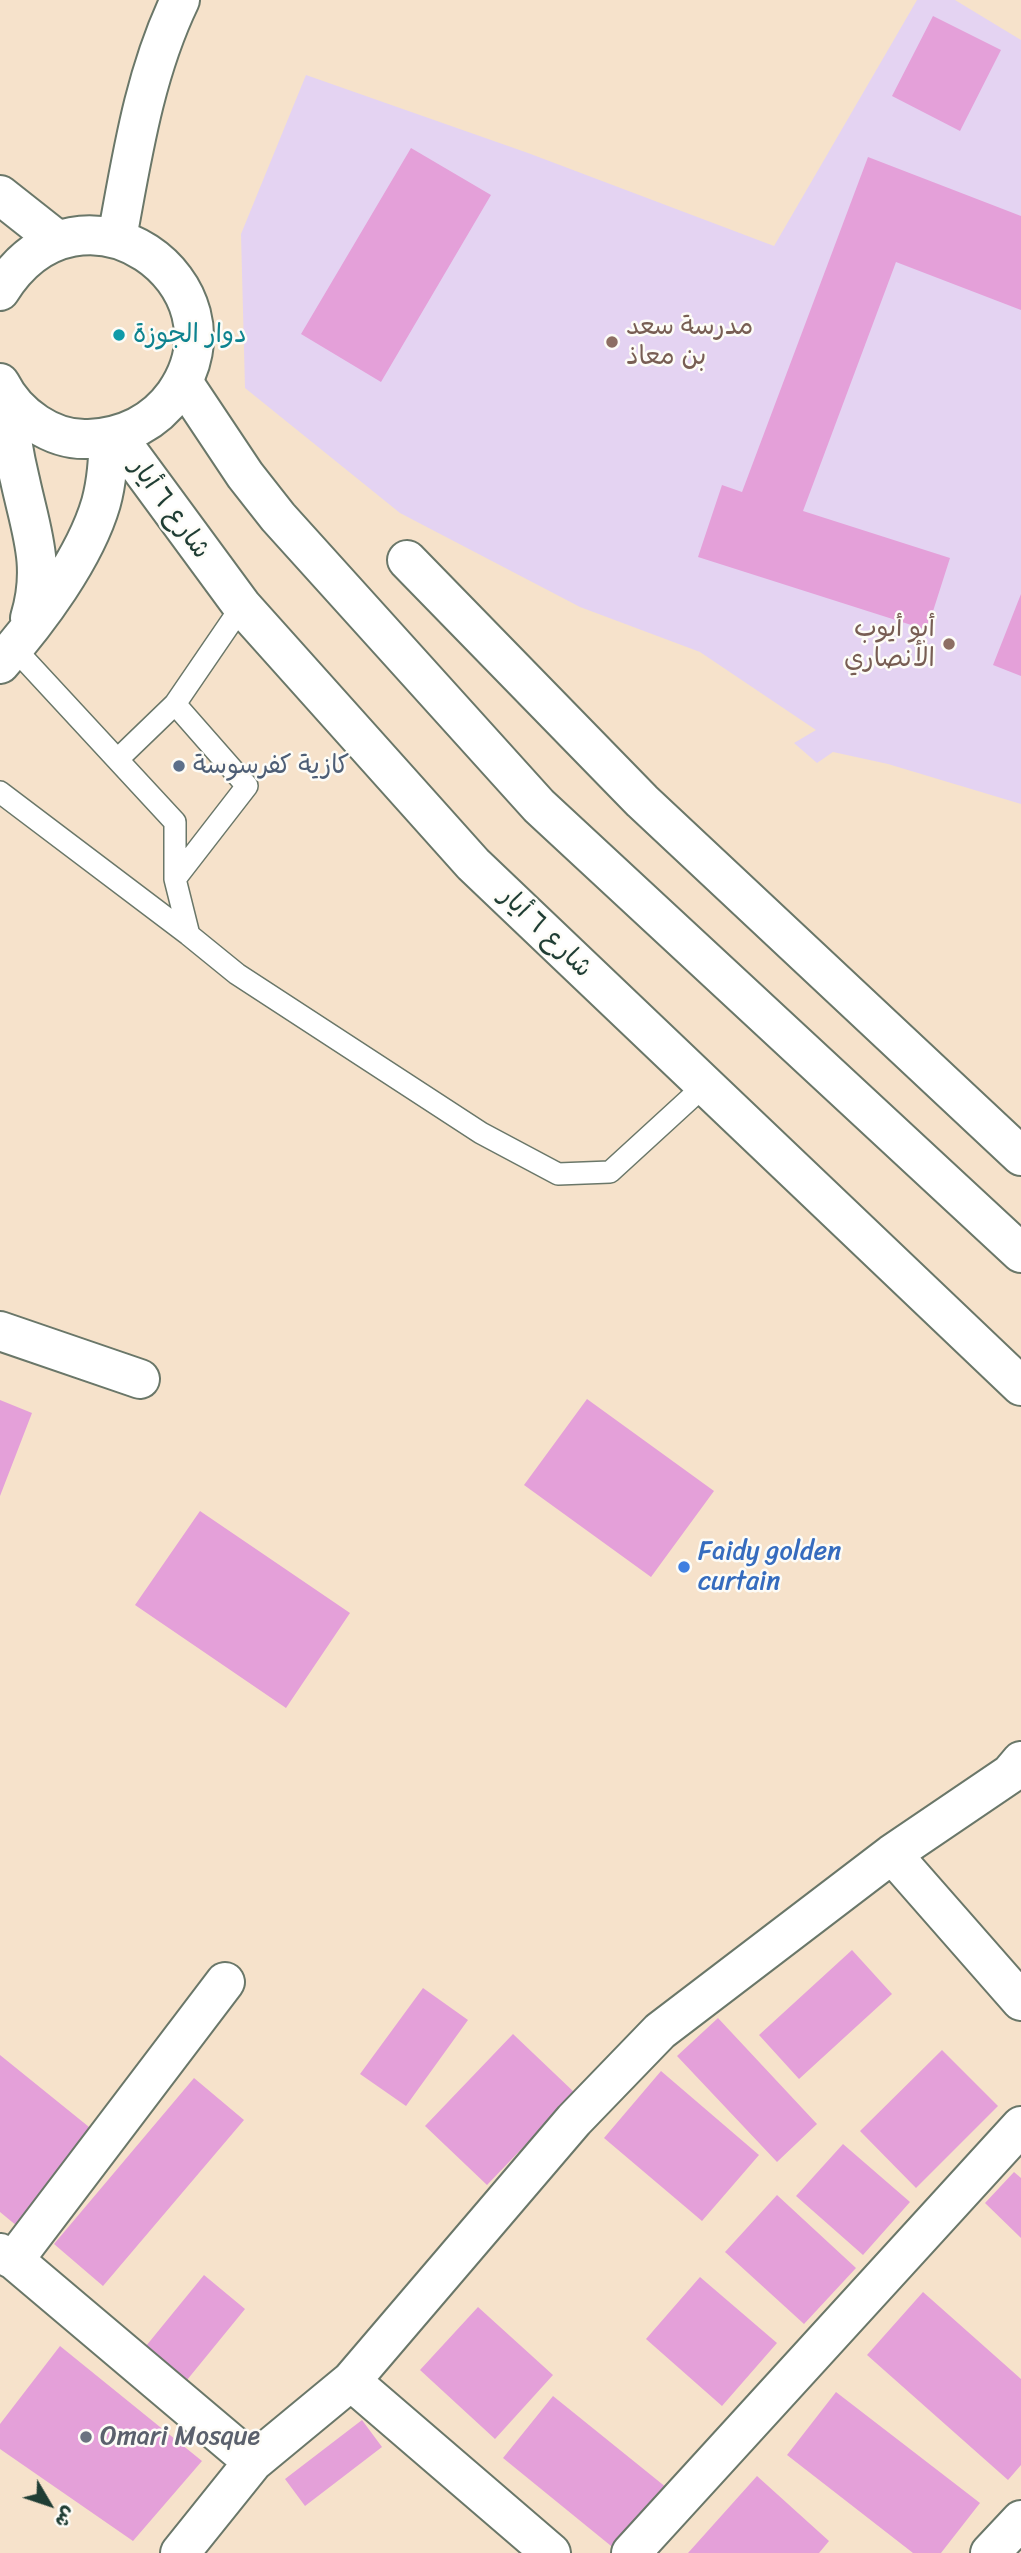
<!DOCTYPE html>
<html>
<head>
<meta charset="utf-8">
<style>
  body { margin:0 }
  #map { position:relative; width:1021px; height:2553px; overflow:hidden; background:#f6e2cb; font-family:Sriracha,"Playpen Sans Arabic",sans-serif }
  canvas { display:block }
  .north { position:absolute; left:14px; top:2469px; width:70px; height:70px; -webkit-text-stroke:5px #fdfcf7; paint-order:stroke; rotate:129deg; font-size:19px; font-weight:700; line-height:28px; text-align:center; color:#1f3d34 }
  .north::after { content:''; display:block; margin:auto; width:24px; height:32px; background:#1f3d34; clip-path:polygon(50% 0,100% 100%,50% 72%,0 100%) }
</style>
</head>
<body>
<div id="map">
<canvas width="1021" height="2553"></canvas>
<div class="north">ش</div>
</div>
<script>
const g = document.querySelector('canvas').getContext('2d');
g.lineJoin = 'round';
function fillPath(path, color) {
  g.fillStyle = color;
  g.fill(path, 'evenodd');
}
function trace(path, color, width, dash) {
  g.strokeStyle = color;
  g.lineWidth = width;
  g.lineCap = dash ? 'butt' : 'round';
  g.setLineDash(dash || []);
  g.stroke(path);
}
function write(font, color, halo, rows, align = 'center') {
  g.font = font + ' Sriracha,"Playpen Sans Arabic",sans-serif';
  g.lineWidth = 5;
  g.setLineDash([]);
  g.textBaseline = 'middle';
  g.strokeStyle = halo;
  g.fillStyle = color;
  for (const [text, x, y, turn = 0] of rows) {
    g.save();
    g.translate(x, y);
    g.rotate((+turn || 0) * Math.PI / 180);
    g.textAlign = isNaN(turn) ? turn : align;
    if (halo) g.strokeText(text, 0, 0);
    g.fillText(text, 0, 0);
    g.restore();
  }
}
fillPath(new Path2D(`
  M 917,0 L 955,0 L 1021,40 L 1021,804 L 888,764 L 833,752 L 817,763 L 794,743 L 816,730 L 700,652 L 580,607 L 400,513 L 245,388 L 241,234 L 306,75 L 528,153 L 774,246 Z`), '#e4d3f2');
fillPath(new Path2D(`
  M 933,16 L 1001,50 L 960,131 L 892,96 Z
  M 411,148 L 491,195 L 381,382 L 301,334 Z
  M 868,157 L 1021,216 L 1021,310 L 896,262 L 803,511 L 950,558 L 927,630 L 698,557 L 722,485 L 742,492 Z
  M 1021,594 L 1021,676 L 993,665 Z
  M 587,1399 L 714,1491 L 651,1577 L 524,1485 Z
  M 0,1400 L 32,1413 L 0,1496 Z
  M 200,1511 L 350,1613 L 286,1708 L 135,1605 Z
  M 852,1950 L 892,1994 L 799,2079 L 759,2035 Z
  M 423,1988 L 468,2020 L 406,2106 L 360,2074 Z
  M 718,2018 L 817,2124 L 777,2162 L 677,2056 Z
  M 513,2034 L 575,2093 L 487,2185 L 425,2126 Z
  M 942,2050 L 998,2106 L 916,2188 L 860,2131 Z
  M 0,2055 L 94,2131 L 17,2226 L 0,2212 Z
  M 661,2071 L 759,2155 L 702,2221 L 604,2138 Z
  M 194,2078 L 244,2120 L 103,2286 L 54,2244 Z
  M 843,2144 L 910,2202 L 863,2255 L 796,2196 Z
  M 1014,2172 L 1021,2178 L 1021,2238 L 985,2203 Z
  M 777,2195 L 856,2268 L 804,2324 L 725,2252 Z
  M 204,2275 L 245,2309 L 187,2380 L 146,2346 Z
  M 700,2277 L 777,2343 L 722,2406 L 646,2339 Z
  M 923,2292 L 1021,2379 L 1021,2465 L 1008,2480 L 867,2355 Z
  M 478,2307 L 553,2375 L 495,2439 L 420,2370 Z
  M 60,2346 L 202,2461 L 133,2541 L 0,2449 L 0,2424 Z
  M 836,2392 L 980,2503 L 941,2553 L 913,2553 L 787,2455 Z
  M 553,2396 L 667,2488 L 616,2550 L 503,2458 Z
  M 362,2420 L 382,2447 L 305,2506 L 285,2479 Z
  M 757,2476 L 829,2541 L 819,2553 L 688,2553 Z`), '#e4a0d9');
const service = new Path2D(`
  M 14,648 L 175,822 L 175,879 L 189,935 L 237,974 L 481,1133 L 558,1174 L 610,1172 L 705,1085
  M 118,759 L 175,704
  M 0,792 L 189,935
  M 175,879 L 247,786 L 175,704 L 242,606`);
const minor = new Path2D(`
  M 407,560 L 642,801 L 1021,1156
  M 0,1331 L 140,1379
  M 892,1854 L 1021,2001
  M 0,2253 L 14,2260 L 253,2462
  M 14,2260 L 225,1982
  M 351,2381 L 551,2553
  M 180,2553 L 253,2462 L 351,2381 L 574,2120 L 660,2031 L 892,1854 L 1010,1774 L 1021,1761
  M 631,2553 L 1021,2126
  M 990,2553 L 1021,2520`);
const tertiary = new Path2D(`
  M 117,238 C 132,157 144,75 180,0
  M 0,291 C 81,161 251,285 175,394 C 154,423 124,437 89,439 C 52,441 16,415 0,383
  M 6,395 C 9,424 13,452 20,480 C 31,531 46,566 30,618
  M 0,664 C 38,621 85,558 101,503 C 107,481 108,460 109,438`);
const secondary = new Path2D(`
  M 183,382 L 245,475 L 278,517 L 539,806 L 1021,1253
  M 117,436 L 242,606 L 473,864 L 1021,1386`);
const motorway = new Path2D(`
  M 0,195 L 57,240`);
trace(service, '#6a7769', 24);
trace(minor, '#6a7769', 42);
trace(tertiary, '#6a7769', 42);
trace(secondary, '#6a7769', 42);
trace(motorway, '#6a7769', 42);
trace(service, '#fff', 21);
trace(minor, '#fff', 38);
trace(tertiary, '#fff', 38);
trace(secondary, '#fff', 38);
trace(motorway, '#fff', 38);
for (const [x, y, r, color] of [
  [119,335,7,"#0f9aa8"],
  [612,342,7,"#8d6e63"],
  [949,644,7,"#8d6e63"],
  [179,766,7,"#5c6f8a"],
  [684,1567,7,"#3f7fe0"],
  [86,2437,7,"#6b7280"]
]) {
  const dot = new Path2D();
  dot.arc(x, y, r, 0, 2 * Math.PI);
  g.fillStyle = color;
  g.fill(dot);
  trace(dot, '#fdfcf7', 2.5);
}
write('26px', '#785e54', '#fdfcf7', [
  ["مدرسة سعد",626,327],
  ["بن معاذ",626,357],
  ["أبو أيوب",935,629,"right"],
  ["الأنصاري",935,659,"right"]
], 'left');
write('26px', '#0d838f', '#fdfcf7', [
  ["دوار الجوزة",133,335]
], 'left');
write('26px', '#1f3d34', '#fdfcf7', [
  ["شارع ٦ أيار",169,509,54],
  ["شارع ٦ أيار",545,933,44]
]);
write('26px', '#4e5e75', '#fdfcf7', [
  ["كازية كفرسوسة",193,766]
], 'left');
write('26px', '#366cbe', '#fdfcf7', [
  ["Faidy golden",698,1552],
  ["curtain",698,1582]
], 'left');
write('26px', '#5b616d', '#fdfcf7', [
  ["Omari Mosque",100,2437]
], 'left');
</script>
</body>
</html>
